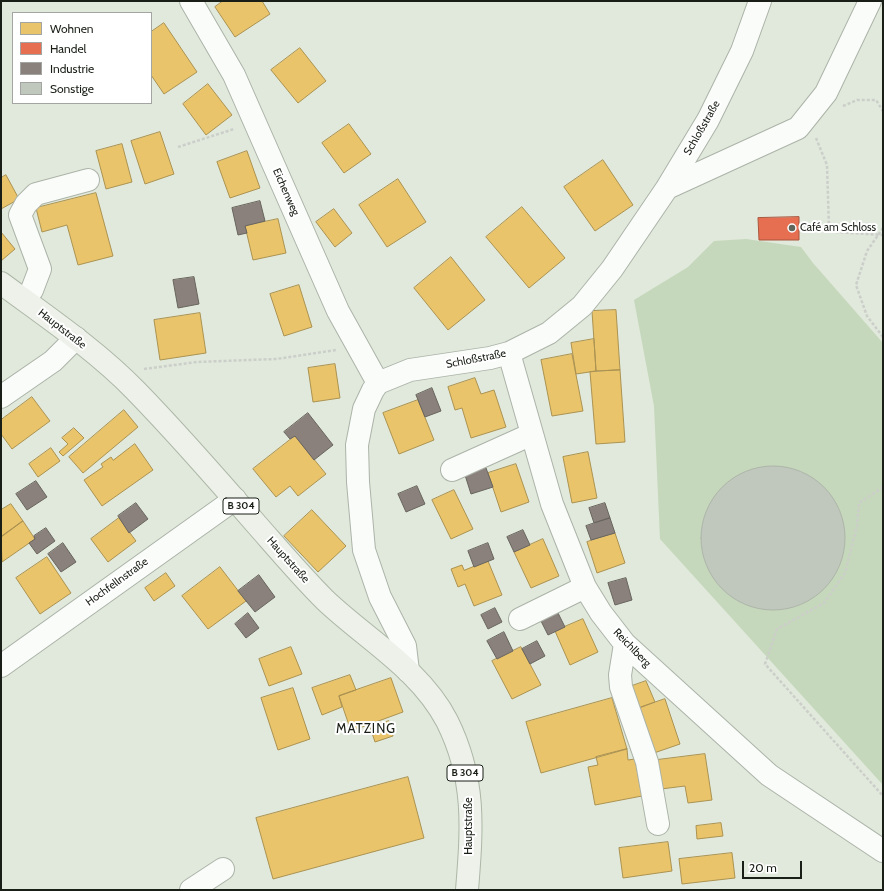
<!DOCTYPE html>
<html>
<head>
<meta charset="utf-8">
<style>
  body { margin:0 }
  #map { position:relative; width:884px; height:891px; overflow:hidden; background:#e0e9db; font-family:Cabin,sans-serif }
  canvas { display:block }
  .frame { position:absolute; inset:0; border:2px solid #191f16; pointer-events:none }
  .legend { position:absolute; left:12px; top:12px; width:140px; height:92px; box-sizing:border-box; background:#fff; border:1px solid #a3a5a2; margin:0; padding:5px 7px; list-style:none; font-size:12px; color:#191f16 }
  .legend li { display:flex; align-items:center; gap:8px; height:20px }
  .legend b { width:20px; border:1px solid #a3a5a2 }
  .scale { position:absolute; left:742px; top:861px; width:60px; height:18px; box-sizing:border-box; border:2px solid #191f16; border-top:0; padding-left:5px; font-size:12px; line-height:14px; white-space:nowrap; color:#191f16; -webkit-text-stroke:3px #fff; paint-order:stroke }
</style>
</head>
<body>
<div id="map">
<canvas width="884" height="891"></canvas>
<div class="frame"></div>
<ul class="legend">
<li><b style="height:11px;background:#e9c46a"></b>Wohnen</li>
<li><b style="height:11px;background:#e76f51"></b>Handel</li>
<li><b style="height:11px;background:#8a817c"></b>Industrie</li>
<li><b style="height:11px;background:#c0c7bc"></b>Sonstige</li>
</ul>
<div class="scale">20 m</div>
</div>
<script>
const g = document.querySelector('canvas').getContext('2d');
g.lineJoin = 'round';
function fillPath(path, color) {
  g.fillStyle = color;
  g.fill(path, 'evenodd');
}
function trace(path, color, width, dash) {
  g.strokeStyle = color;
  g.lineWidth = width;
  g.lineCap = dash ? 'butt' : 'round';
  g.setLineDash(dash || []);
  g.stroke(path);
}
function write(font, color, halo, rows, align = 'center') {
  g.font = font + ' Cabin,sans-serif';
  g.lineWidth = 4;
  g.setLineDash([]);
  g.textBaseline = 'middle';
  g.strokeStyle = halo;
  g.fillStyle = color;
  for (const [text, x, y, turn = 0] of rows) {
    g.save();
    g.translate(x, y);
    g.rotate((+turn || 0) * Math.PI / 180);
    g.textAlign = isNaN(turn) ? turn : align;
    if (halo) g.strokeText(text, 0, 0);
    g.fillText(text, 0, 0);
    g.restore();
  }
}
fillPath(new Path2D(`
  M 746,239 L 801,247 L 813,263 L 883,343 L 883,785 L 660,539 L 654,406 L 634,300 L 688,267 L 714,241 Z`), '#c5d8bb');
const homes = new Path2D(`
  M 223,1 L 262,1 L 270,14 L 235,37 L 215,7 Z
  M 164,23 L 197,72 L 164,94 L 151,75 L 151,32 Z
  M 300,48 L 326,81 L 298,103 L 271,70 Z
  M 208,84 L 232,115 L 206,135 L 183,104 Z
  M 349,124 L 371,154 L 344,173 L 322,143 Z
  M 160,132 L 174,174 L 145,184 L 131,141 Z
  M 122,144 L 132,182 L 106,189 L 96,151 Z
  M 247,151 L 260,188 L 230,198 L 217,162 Z
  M 603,160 L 633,205 L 595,231 L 564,187 Z
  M 6,175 L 19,199 L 1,209 L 1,178 Z
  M 398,179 L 426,222 L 387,247 L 359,205 Z
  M 96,193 L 113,256 L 78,265 L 67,225 L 42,232 L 36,208 Z
  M 522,207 L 565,258 L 529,288 L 486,237 Z
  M 334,209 L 352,233 L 335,247 L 316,222 Z
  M 278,219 L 286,253 L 253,260 L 245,226 Z
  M 1,232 L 15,249 L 1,261 Z
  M 451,257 L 485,300 L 448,330 L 414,288 Z
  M 299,285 L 312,327 L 284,336 L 270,294 Z
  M 616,310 L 620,370 L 596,371 L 592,311 Z
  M 200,313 L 206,353 L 160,360 L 154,320 Z
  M 594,339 L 596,371 L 576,374 L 571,343 Z
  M 572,354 L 583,411 L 552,416 L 541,360 Z
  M 335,364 L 340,398 L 313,402 L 308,368 Z
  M 620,370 L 625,442 L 596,444 L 590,372 Z
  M 475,378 L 481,394 L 494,390 L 506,427 L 471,438 L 462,408 L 455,410 L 448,387 Z
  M 32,397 L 50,421 L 12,449 L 1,434 L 1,420 Z
  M 418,400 L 434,440 L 399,454 L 383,413 Z
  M 124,410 L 138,427 L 83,473 L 69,457 Z
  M 74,428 L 84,438 L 63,456 L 59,452 L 68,444 L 62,438 Z
  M 295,436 L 326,474 L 298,496 L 290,486 L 276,497 L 253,469 Z
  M 135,444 L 153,470 L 102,506 L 84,480 L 103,467 L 101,464 L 111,457 L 113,460 Z
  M 51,448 L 60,461 L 38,477 L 29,464 Z
  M 588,452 L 597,498 L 572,503 L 563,457 Z
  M 516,464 L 529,502 L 501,512 L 488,473 Z
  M 454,490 L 473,529 L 451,539 L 432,500 Z
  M 11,504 L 23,521 L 1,537 L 1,510 Z
  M 312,510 L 346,546 L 318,572 L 284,536 Z
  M 119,518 L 136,541 L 108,562 L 91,539 Z
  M 23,521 L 35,539 L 2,562 L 1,537 Z
  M 615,533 L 625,563 L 597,573 L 587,542 Z
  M 543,539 L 559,576 L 531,588 L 514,552 Z
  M 47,557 L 71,593 L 40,614 L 16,578 Z
  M 488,561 L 502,595 L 474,606 L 465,584 L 458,587 L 451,569 L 462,565 L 464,570 Z
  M 220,567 L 246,601 L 208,629 L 182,596 Z
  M 166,573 L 175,586 L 154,601 L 145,588 Z
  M 583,619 L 598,652 L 570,665 L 555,631 Z
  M 291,647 L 302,674 L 269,686 L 259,659 Z
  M 521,647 L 541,685 L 512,699 L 492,661 Z
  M 350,675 L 356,690 L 339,696 L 342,707 L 322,715 L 312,688 Z
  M 391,678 L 403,712 L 351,731 L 339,696 Z
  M 646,681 L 655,702 L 639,708 L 632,686 Z
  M 293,688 L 310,739 L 278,750 L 261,698 Z
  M 612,698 L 627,749 L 541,773 L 526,722 Z
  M 665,699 L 680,744 L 654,753 L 639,708 Z
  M 389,721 L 393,736 L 375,742 L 370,727 Z
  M 627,749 L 628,760 L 635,759 L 642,796 L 595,805 L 588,767 L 598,765 L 596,757 Z
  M 705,754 L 712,800 L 688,803 L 685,786 L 661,789 L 657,760 Z
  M 408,777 L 424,838 L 273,879 L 256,818 Z
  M 721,823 L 723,836 L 697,839 L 696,826 Z
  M 668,842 L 672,871 L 623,878 L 619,848 Z
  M 732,853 L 735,878 L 682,884 L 679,859 Z`);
fillPath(homes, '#e9c46a');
trace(homes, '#ab9251', 1);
const shops = new Path2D(`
  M 799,217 L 799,240 L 759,240 L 758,218 Z`);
fillPath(shops, '#e76f51');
trace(shops, '#a9573f', 1);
const industry = new Path2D(`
  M 260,201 L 265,221 L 245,226 L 247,233 L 238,235 L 232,208 Z
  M 194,277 L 199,304 L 178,308 L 173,280 Z
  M 432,388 L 441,411 L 425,417 L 416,395 Z
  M 308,413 L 333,445 L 314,460 L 295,436 L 290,439 L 284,432 Z
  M 486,468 L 493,487 L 471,494 L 465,475 Z
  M 36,481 L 47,497 L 27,510 L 16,494 Z
  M 417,486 L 425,504 L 406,512 L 398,494 Z
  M 136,503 L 148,519 L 129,533 L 118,516 Z
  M 605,503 L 610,518 L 594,523 L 589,508 Z
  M 610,518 L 615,533 L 591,540 L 586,526 Z
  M 46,528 L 55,541 L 37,554 L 29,543 L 35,539 L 34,536 Z
  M 523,530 L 530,545 L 514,552 L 507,537 Z
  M 63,543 L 76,562 L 61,572 L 48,554 Z
  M 488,543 L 494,559 L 474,567 L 468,551 Z
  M 259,575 L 275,597 L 255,612 L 238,591 Z
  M 626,578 L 632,600 L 615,605 L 608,583 Z
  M 495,608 L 502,622 L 488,629 L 481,615 Z
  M 556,609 L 565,627 L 548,635 L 539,617 Z
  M 248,613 L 259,628 L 246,638 L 235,624 Z
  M 504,632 L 513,651 L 497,659 L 487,641 Z
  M 537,641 L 545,656 L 530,664 L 522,649 Z`);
fillPath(industry, '#8a817c');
trace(industry, '#68645d', 1);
const building = new Path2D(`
  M701 538a72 72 0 1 1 144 0a72 72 0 1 1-144 0Z`);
fillPath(building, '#c0c7bc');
trace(building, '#aeb5aa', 1);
const minor = new Path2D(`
  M 191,1 L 234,75 L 338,311 L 378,383
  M 667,188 L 798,128 L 826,93 L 870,1
  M 25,300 L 32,290 L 40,269 L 20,215 L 26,204 L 36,194 L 88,180
  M 509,353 L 552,504 L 585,587 L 601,613 L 625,644 L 769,775 L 883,851
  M 1,397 L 53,361 L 76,338
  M 452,470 L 532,434
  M 520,619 L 585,587
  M 625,644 L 620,675 L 621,687 L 647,762 L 658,824
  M 1,666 L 235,499
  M 408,671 L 405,646 L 380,597 L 364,550 L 358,482 L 357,445 L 364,409 L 373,390 L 378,383 L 410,370 L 490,358 L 509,353 L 549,333 L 582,306 L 612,269 L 667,188 L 708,120 L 742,51 L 760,1
  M 191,890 L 223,869`);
const major = new Path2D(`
  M 1,283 C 47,317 96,350 136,391 C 178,434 218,480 257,525 C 279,550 301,576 325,600 C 366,639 420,669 447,721 C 476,779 472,828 467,890`);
trace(minor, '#acb3a8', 24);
trace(major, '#adb7a7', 24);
trace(new Path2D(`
  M 843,106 L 857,100 L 876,100 L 883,111
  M 816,138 L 827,165 L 829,228 L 835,232 L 883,235
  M 178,147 L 234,129
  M 883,228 L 867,251 L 856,285 L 867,316 L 883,337
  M 144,369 L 197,362 L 276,359 L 336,350
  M 883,487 L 859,503 L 857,526 L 845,573 L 824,603 L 777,629 L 765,664 L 883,796`), '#ccceca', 2.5, [3, 2]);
trace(minor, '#fafcfa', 22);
trace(major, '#edf1ea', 22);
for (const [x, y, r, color] of [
  [792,228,4,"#5f665b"]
]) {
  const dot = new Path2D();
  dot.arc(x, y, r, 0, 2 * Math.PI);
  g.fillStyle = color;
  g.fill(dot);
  trace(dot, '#fff', 1.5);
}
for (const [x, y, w] of [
  [241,506,36],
  [465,773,36]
]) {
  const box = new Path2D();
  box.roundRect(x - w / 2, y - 8, w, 16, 3);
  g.fillStyle = '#fff';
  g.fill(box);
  trace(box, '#191f16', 1);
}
write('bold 10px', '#191f16', null, [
  ["B 304",241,506],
  ["B 304",465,773]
]);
write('11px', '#191f16', '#fff', [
  ["Schloßstraße",702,128,-60],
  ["Eichenweg",286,192,66],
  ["Hauptstraße",62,329,38],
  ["Schloßstraße",476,359,-11],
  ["Hauptstraße",288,560,48],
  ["Hochfellnstraße",117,582,-36],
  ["Reichlberg",632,648,46],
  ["Hauptstraße",469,826,-90]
]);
write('11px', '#191f16', '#fff', [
  ["Café am Schloss",800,228]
], 'left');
g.letterSpacing = '1px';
write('13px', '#191f16', '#fff', [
  ["MATZING",366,729]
]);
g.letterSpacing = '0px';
</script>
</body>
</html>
